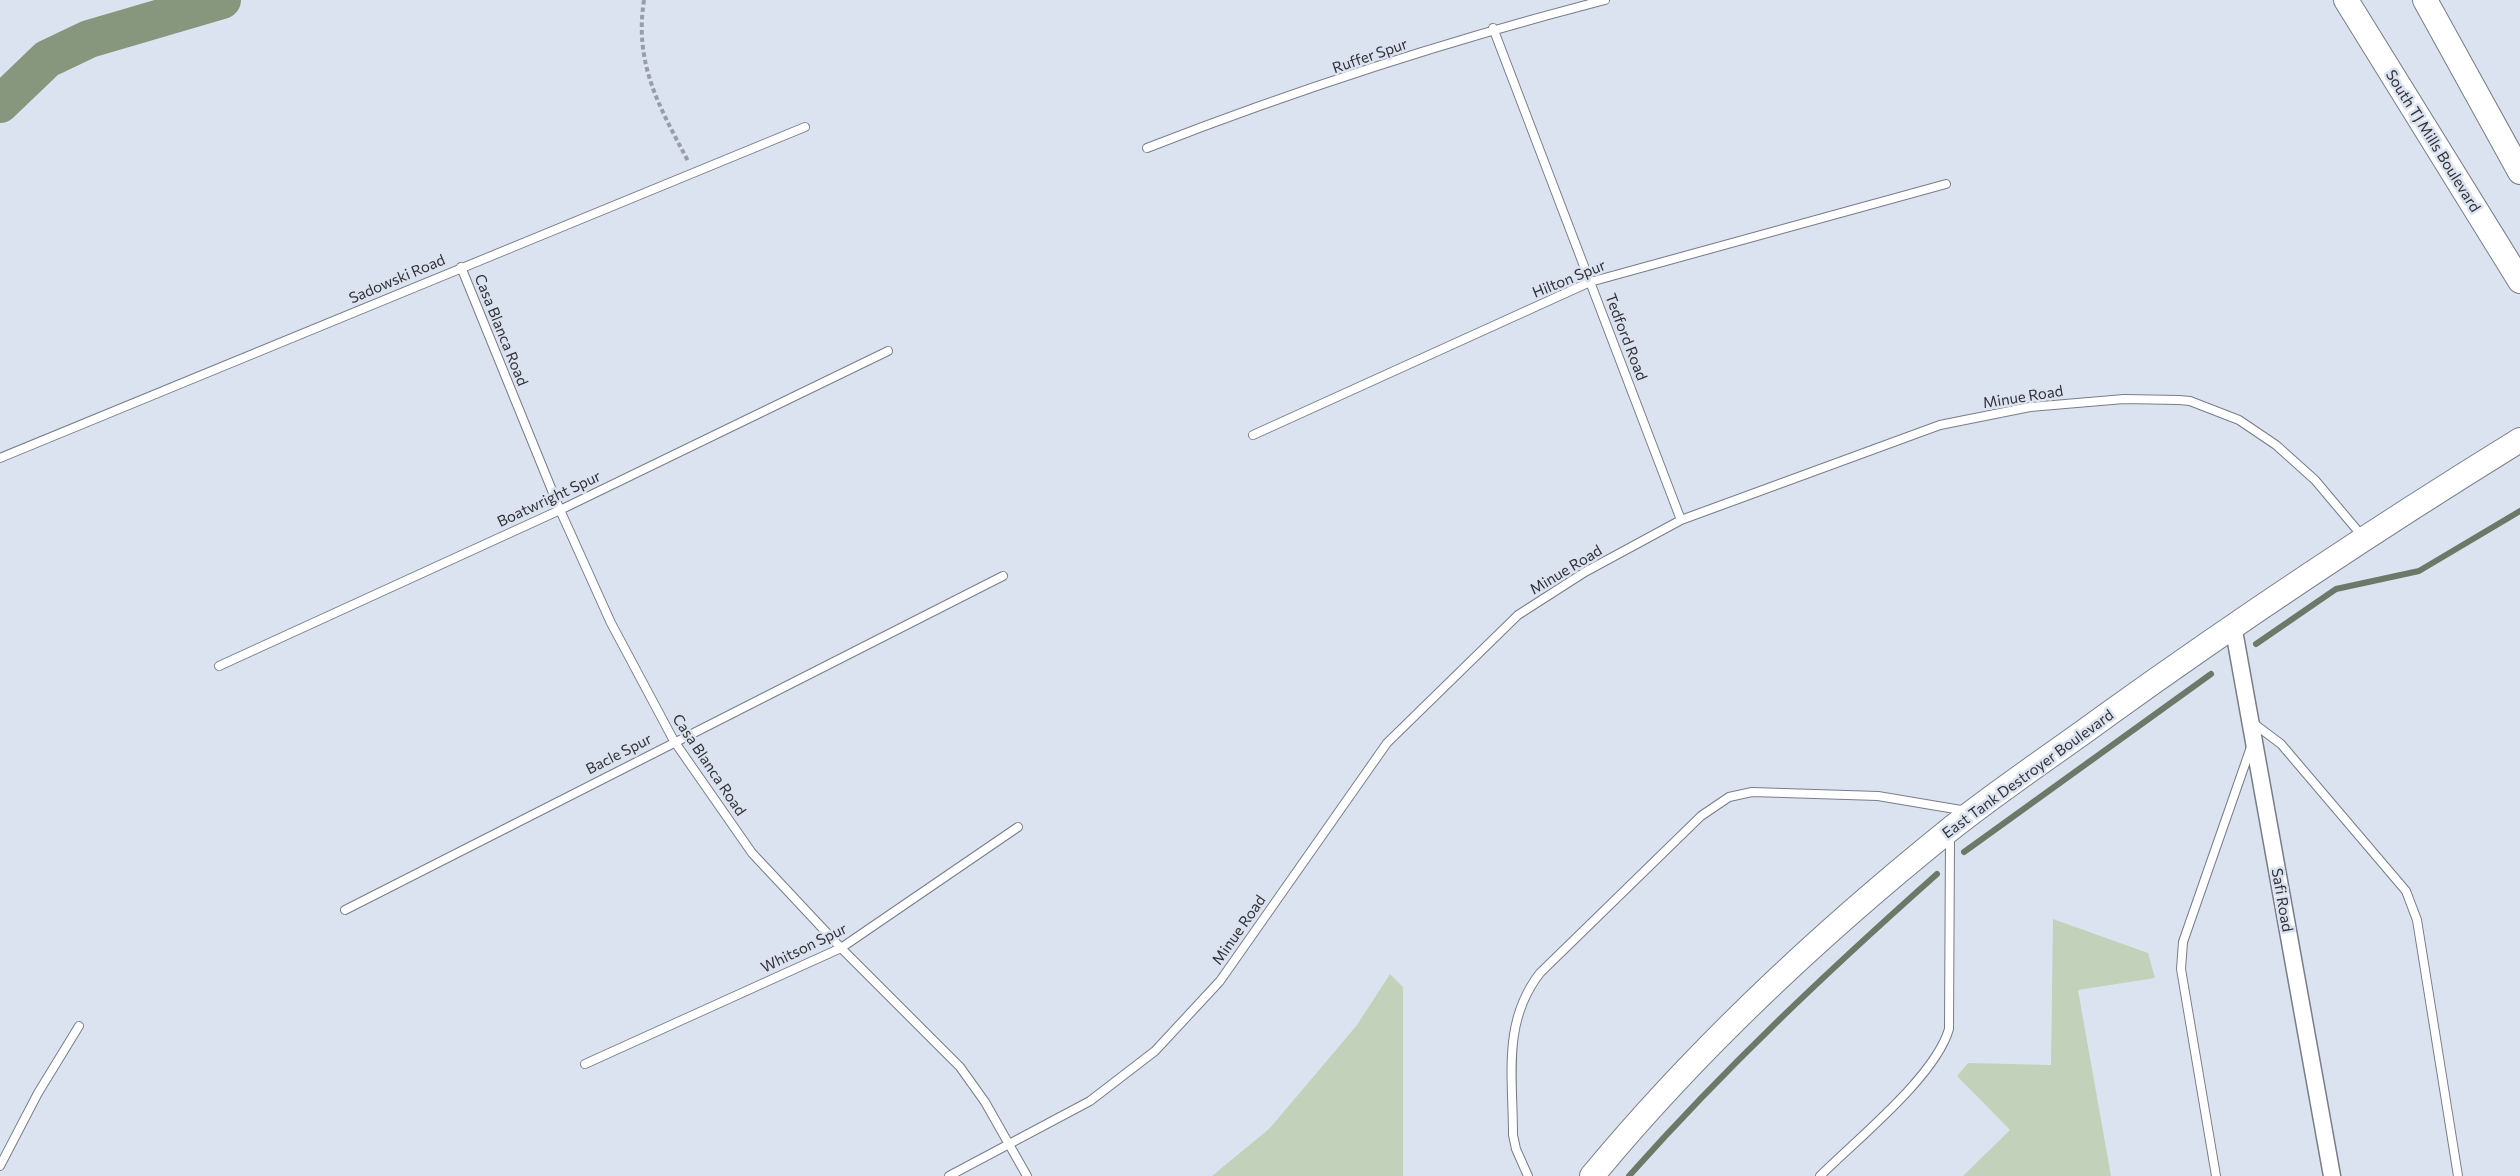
<!DOCTYPE html>
<html>
<head>
<meta charset="utf-8">
<style>
  body { margin:0 }
  canvas { display:block; background:#dce3f0 }
</style>
</head>
<body>
<canvas width="2520" height="1176"></canvas>
<script>
const g = document.querySelector('canvas').getContext('2d');
g.lineJoin = 'round';
function fillPath(path, color) {
  g.fillStyle = color;
  g.fill(path, 'evenodd');
}
function trace(path, color, width, dash) {
  g.strokeStyle = color;
  g.lineWidth = width;
  g.lineCap = dash ? 'butt' : 'round';
  g.setLineDash(dash || []);
  g.stroke(path);
}
function write(font, color, halo, rows, align = 'center') {
  g.font = font + ' Commissioner,sans-serif';
  g.lineWidth = 5;
  g.setLineDash([]);
  g.textBaseline = 'middle';
  g.strokeStyle = halo;
  g.fillStyle = color;
  for (const [text, x, y, turn = 0] of rows) {
    g.save();
    g.translate(x, y);
    g.rotate((+turn || 0) * Math.PI / 180);
    g.textAlign = isNaN(turn) ? turn : align;
    if (halo) g.strokeText(text, 0, 0);
    g.fillText(text, 0, 0);
    g.restore();
  }
}
fillPath(new Path2D(`
  M 2053,919 L 2148,953 L 2155,978 L 2078,990 L 2111,1176 L 1963,1176 L 2010,1130 L 1957,1076 L 1968,1063 L 2051,1065 Z
  M 1390,974 L 1403,987 L 1403,1176 L 1212,1176 L 1270,1128 L 1357,1025 Z`), '#c2d2ba');
trace(new Path2D(`
  M 2256,644 L 2336,589 L 2419,571 L 2520,511
  M 1964,852 L 2211,674
  M 1629,1176 C 1726,1067 1828,971 1937,874`), '#6c7969', 6);
trace(new Path2D(`
  M 0,104 L 47,59 L 89,39 L 222,0`), '#86977e', 38);
const lane = new Path2D(`
  M 1493,28 L 1681,520
  M 1147,148 C 1296,90 1450,40 1605,0
  M 461,267 L 560,510 L 611,623 L 674,741 L 752,853 L 841,948 L 960,1067 L 985,1102 L 1027,1176
  M 1253,435 L 1590,282 L 1946,184
  M 0,458 L 805,127
  M 219,666 L 560,510 L 888,351
  M 2253,723 L 2281,744 L 2406,891 L 2417,920 L 2458,1176
  M 345,910 L 1003,576
  M 585,1064 L 841,948 L 1018,827
  M 0,1166 L 38,1093 L 79,1026
  M 949,1176 L 1090,1101 L 1155,1051 L 1220,981 L 1387,743 L 1518,615 L 1585,572 L 1681,520 L 1940,425 L 2030,407 L 2124,399 L 2179,400 L 2190,401 L 2239,420 L 2276,445 L 2315,480 L 2363,537
  M 1528,1176 L 1516,1149 L 1513,1135 C 1513,1076 1502,1022 1540,973 L 1701,816 L 1729,797 L 1752,792 L 1878,796 L 1967,811
  M 1820,1176 C 1857,1139 1935,1077 1949,1029 L 1950,835
  M 2216,1176 L 2181,969 L 2183,942 L 2251,747`);
const street = new Path2D(`
  M 2233,625 L 2332,1176`);
const secondary = new Path2D(`
  M 2346,0 L 2520,281
  M 2425,0 L 2520,172
  M 1592,1176 C 1697,1049 1819,935 1948,831 C 1999,790 2054,754 2107,715 C 2242,618 2379,527 2520,440`);
trace(lane, '#777d89', 10);
trace(street, '#777d89', 19);
trace(secondary, '#777d89', 26);
trace(new Path2D(`
  M 644,0 C 634,64 659,106 688,161`), '#989da7', 4, [4.5, 3]);
trace(lane, '#fff', 8);
trace(street, '#fff', 16);
trace(secondary, '#fff', 24);
write('15px', '#303237', '#dce3f0', [
  ["Ruffer Spur",1370,56,-19],
  ["South TJ Mills Boulevard",2433,141,58],
  ["Sadowski Road",397,279,-23],
  ["Hilton Spur",1569,279,-22],
  ["Casa Blanca Road",501,330,68],
  ["Tedford Road",1626,337,69],
  ["Minue Road",2023,397,-9],
  ["Boatwright Spur",549,499,-25],
  ["Minue Road",1566,570,-31],
  ["Bacle Spur",619,754,-27],
  ["Casa Blanca Road",709,765,56],
  ["East Tank Destroyer Boulevard",2028,774,-36],
  ["Safi Road",2282,900,80],
  ["Minue Road",1239,930,-55],
  ["Whitson Spur",804,948,-26]
]);
</script>
</body>
</html>
